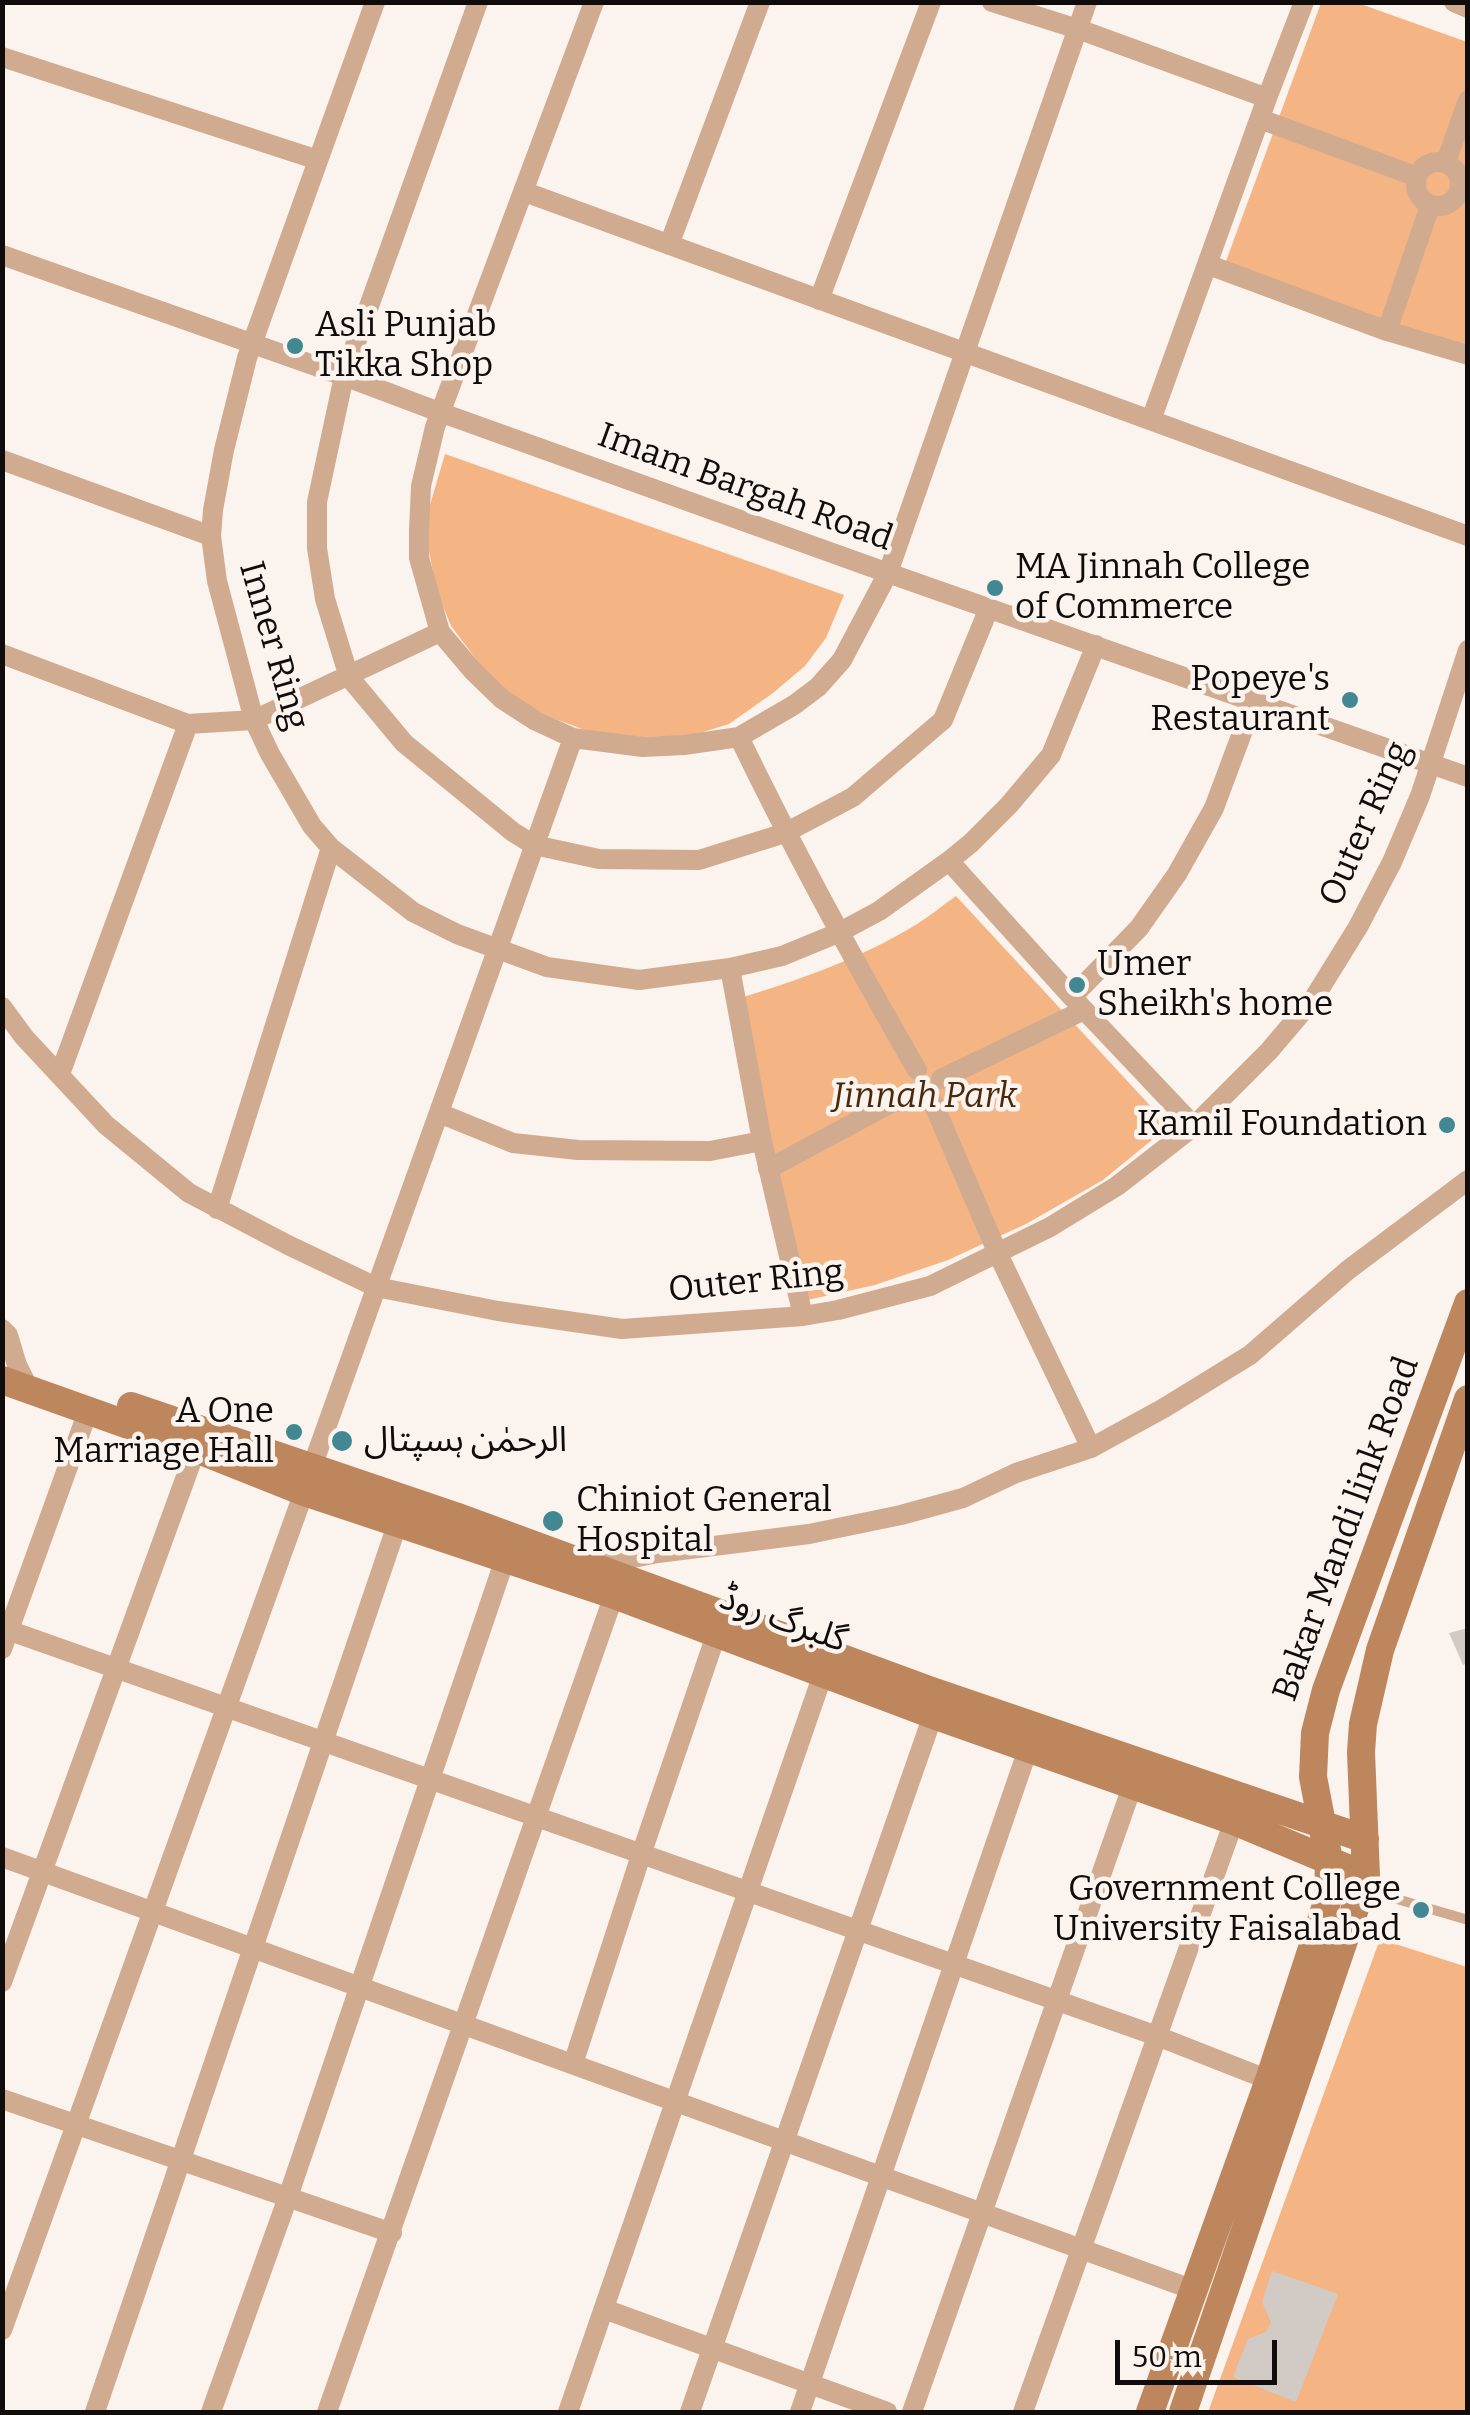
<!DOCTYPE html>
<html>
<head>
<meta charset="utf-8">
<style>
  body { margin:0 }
  #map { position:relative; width:1470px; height:2415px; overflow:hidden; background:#fbf3ed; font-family:Bitter,serif }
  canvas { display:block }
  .frame { position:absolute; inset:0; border:5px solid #0f0c0b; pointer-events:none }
  .scale { position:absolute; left:1115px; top:2340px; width:162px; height:45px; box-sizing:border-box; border:5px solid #0f0c0b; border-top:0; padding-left:12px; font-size:30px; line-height:35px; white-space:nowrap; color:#0f0c0b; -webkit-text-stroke:8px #fbf3ed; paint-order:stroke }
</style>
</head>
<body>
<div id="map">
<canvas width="1470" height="2415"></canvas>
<div class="frame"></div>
<div class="scale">50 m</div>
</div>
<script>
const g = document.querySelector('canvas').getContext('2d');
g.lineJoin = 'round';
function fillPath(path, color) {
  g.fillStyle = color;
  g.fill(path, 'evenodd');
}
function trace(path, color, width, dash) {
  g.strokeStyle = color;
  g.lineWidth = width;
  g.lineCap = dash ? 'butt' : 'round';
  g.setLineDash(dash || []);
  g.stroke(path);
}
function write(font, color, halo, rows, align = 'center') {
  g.font = font + ' Bitter,"Noto Sans Arabic",serif';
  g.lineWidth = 9;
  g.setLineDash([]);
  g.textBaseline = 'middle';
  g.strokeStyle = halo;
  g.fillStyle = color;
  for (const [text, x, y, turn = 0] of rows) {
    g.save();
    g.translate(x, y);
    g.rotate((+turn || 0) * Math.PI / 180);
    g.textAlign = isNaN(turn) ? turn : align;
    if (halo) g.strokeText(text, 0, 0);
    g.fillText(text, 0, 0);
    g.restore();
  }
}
fillPath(new Path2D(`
  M 1321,3 L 1358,3 L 1467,42 L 1467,362 L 1222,272 Z
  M 445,454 L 844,595 L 826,638 L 805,666 L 773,693 L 729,724 L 690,736 L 640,737 L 585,730 L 555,719 L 509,697 L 482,667 L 451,626 L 436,589 L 429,551 L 427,515 Z
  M 956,896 L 1169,1126 L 1103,1180 L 1026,1224 L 948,1260 L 875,1285 L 803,1301 L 733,1000 C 797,981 860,959 917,924 C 930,916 943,905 956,896 Z
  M 1380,1939 L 1467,1967 L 1467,2412 L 1208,2412 Z`), '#f5b484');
fillPath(new Path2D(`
  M 1468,1628 L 1468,1663 L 1463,1665 L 1449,1633 Z
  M 1272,2271 L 1338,2294 L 1296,2402 L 1233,2377 L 1248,2339 L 1266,2332 L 1271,2322 L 1262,2302 Z`), '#d2cbc5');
trace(new Path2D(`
  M 1363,1889 L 1468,1920`), '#d1ab90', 10);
trace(new Path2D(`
  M 375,2 L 247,358 L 224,450 L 213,510 L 211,536 L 217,581 L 254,720 L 270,754 L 312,826 L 331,848 L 413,912 L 457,934 L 547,967 L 639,980 L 730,968 L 782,956 L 838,933 L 879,911 L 949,861 L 971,843 L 1009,805 L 1051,755 L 1096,645
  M 478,2 L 344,376 L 317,502 L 317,548 L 325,599 L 349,677 L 404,743 L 513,832 L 534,845 L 599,859 L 699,860 L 785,833 L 853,797 L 943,720 L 989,608
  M 594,2 L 435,427 L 421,486 L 419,530 L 419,558 L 440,632 L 473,671 L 502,699 L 536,721 L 573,738 L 643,747 L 684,745 L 739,737 L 794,705 L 818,687 L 842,660 L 888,573 L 1087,2
  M 992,2 L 1078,29 L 1267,98
  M 1454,2 L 1468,8
  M 2,57 L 318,160
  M 1260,119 L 1415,176
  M1416 184a22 22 0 1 1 44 0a22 22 0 1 1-44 0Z
  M 1446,162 L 1468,100
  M 525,192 L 1468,536
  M 669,245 L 760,2
  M 2,255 L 344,376 L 442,413 L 888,573 L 1468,777
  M 1209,265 L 1387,331 L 1468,355
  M 819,300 L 931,2
  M 1387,331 L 1430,206
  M 1151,420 L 1267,98 L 1304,2
  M 2,460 L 211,536
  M 2,654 L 188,724 L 254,720 L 440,632
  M 739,737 C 794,851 854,961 917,1070
  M 949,861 L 1072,997 L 1194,1126
  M 730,968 L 762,1141 L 803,1316
  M 1072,997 L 1139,928 L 1177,874 L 1214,808 L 1254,701
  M 2,1007 L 24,1037 L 106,1125 L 189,1193 L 288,1245 L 376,1287 L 498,1311 L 622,1329 L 803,1316 L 838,1310 L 930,1286 L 1050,1227 L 1117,1186 L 1194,1126 L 1269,1051 L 1314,998 L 1358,927 L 1392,862 L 1420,796 L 1468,650
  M 60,1074 L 188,724
  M 941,1079 L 1084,1010
  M 933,1103 L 998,1254 L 1091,1448
  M 439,1113 L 513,1143 L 578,1150 L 710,1151 L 762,1141
  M 768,1169 L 908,1094
  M 217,1209 L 331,848
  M 2,1329 L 8,1335 L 17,1365 L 29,1389
  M 312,1467 L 573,738
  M 593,1566 L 658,1553 L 809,1534 L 901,1515 L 963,1498 L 1016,1473 L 1091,1448 L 1164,1408 L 1250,1355 L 1348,1270 L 1468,1180
  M 2,1628 L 1157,2036 L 1269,2080
  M 2,1649 L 88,1411
  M 2,1857 L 1194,2290
  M 2,1982 L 196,1449
  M 573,2064 L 642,1852 L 716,1635
  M 2,2099 L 392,2233
  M 604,2309 L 887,2412
  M 2,2330 L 304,1492
  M 95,2412 L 398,1522
  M 211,2412 L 288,2197 L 505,1559
  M 327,2412 L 614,1595
  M 568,2412 L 823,1674
  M 690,2412 L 933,1715
  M 800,2412 L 1028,1749
  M 912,2412 L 1133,1784
  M 1023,2412 L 1234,1821`), '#d1ab90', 20);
trace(new Path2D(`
  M 2,1380 L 196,1449 L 304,1492 L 614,1595 L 933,1715 L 1234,1821 L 1366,1876
  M 131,1406 L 455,1516 L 926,1689 L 1365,1839
  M 1150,2412 L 1269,2080 L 1328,1899 L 1329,1860 L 1313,1777 L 1315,1733 L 1326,1690 L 1468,1303
  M 1183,2412 L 1366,1876 L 1361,1752 L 1363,1724 L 1380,1650 L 1468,1399`), '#bd865d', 28);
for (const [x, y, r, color] of [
  [295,346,10,"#418892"],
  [995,588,10,"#418892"],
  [1350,700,10,"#418892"],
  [1077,985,10,"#418892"],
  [1447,1125,10,"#418892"],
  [294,1432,10,"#418892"],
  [342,1441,12,"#418892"],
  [553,1521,12,"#418892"],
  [1421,1910,10,"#418892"]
]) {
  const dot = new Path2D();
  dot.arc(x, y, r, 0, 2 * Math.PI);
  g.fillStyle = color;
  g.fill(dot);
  trace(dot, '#fbf3ed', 4);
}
write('35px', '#0f0c0b', '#fbf3ed', [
  ["Asli Punjab",315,326],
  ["Tikka Shop",315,366],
  ["MA Jinnah College",1015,568],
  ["of Commerce",1015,608],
  ["Popeye's",1330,680,"right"],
  ["Restaurant",1330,720,"right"],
  ["Umer",1097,965],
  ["Sheikh's home",1097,1005],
  ["Kamil Foundation",1427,1125,"right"],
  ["A One",274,1412,"right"],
  ["Marriage Hall",274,1452,"right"],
  ["الرحمٰن ہسپتال",364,1441],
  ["Chiniot General",576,1501],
  ["Hospital",576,1541],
  ["Government College",1401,1890,"right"],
  ["University Faisalabad",1401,1930,"right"]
], 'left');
write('35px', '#0f0c0b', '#fbf3ed', [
  ["Imam Bargah Road",745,488,20],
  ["Inner Ring",273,646,74],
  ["Outer Ring",1366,824,-66],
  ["Outer Ring",756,1282,-6],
  ["Bakar Mandi link Road",1347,1529,-70],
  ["گلبرگ روڈ",783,1620,20]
]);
write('italic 35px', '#4a290d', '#fbf3ed', [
  ["Jinnah Park",925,1097]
]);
</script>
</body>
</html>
